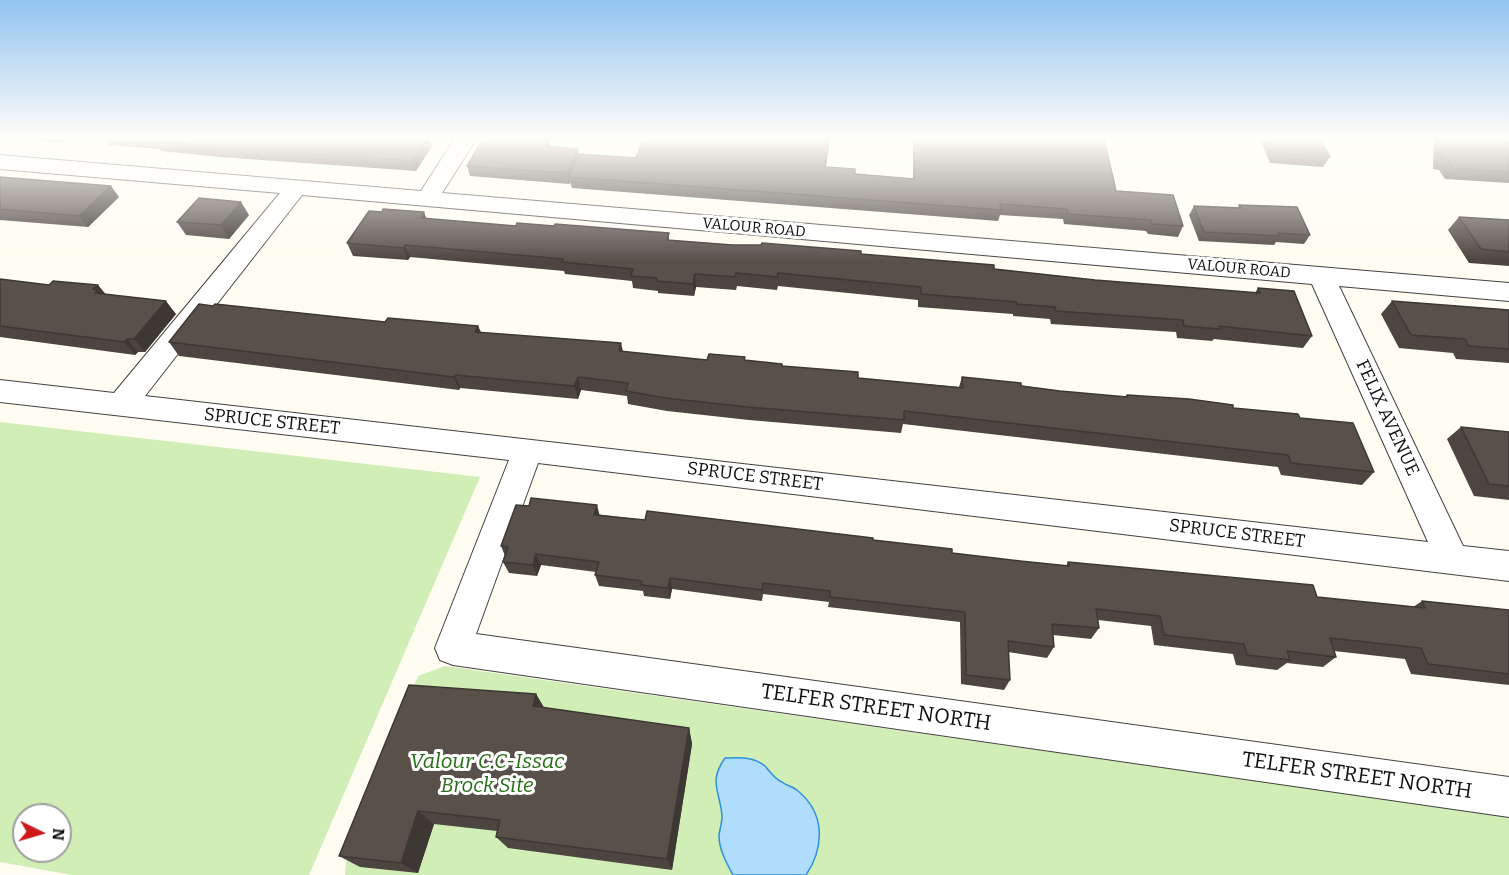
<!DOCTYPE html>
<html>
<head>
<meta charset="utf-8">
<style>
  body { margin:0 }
  #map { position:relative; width:1509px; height:875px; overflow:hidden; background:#fffdf1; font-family:Bitter,serif }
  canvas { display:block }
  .north { position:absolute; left:12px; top:803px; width:60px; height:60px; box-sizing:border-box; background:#fff; border:2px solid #9f9f9f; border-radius:50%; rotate:95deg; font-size:16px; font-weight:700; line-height:24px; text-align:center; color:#0f0f0f }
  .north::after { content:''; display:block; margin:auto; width:21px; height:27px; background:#ce181a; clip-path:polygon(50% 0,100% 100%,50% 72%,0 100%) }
</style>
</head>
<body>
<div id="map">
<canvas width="1509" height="875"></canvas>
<div class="north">N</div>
</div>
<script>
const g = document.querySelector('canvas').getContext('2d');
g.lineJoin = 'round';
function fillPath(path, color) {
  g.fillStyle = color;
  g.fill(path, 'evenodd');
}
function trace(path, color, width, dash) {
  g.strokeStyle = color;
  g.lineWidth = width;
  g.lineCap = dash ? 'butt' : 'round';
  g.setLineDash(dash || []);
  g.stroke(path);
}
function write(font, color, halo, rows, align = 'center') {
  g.font = font + ' Bitter,serif';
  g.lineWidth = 6;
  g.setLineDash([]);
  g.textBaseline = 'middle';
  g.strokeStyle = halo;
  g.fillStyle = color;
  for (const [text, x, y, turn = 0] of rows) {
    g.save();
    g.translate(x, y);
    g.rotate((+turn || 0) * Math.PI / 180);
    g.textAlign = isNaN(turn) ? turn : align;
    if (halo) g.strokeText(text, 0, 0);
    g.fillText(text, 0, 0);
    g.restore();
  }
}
fillPath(new Path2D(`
  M 0,422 L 480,477 L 309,875 L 72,875 L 0,862 ZM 24,815 L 60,815 L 60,851 L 24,851 Z
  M 445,666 L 1509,817 L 1509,875 L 345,875 L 347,850 L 418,676 Z`), '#d1eeb6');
const water = new Path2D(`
  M 725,758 C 739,758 753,756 765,766 C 770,772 775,779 782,782 C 787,786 794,787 798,791 C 826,814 824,848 806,875 L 733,875 C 726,862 719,850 719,835 C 720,829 722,822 722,816 C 720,791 708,782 725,758 Z`);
fillPath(water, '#b0ddfc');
trace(water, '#2f90db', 1.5);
const street = new Path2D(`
  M 455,138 L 477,138 L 442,193 L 1509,283 L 1509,301 L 1339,286 L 1463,546 L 1509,551 L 1509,581 L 538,463 L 476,634 L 1509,777 L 1509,817 L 453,665 L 440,660 L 435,648 L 509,460 L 0,402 L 0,380 L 114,393 L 280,193 L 0,169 L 0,155 L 421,191 ZM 302,195 L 1312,284 L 1428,542 L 145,396 Z`);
trace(street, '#424242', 2);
fillPath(street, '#fff');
fillPath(new Path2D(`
  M 6,138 L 66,138 L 61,143 Z
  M 105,138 L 429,138 L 432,146 L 416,171 L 220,157 L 161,151 L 160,149 L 109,145 Z
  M 830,138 L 826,167 L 855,174 L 913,179 L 913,140 L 891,138 L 1104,138 L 1116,191 L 1183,226 L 1178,237 L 1148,234 L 1146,231 L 1064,224 L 1063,219 L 1000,215 L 998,221 L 572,188 L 570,182 L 569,184 L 470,176 L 467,166 L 551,147 L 579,155 L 636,158 Z
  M 1259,138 L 1320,138 L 1330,157 L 1323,167 L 1270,163 Z
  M 1434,138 L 1509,138 L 1509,183 L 1445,179 L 1439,170 L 1433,169 Z
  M 0,177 L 119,197 L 88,227 L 0,220 Z
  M 1239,205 L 1310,235 L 1304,244 L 1276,242 L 1274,245 L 1199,241 L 1189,215 L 1194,206 L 1238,208 Z
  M 249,215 L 229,239 L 186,235 L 177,222 Z
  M 1459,217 L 1509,220 L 1509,266 L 1469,263 L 1448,230 Z
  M 427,219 L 516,226 L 669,233 L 669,240 L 861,254 L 1095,280 L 1255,293 L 1258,288 L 1312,336 L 1303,348 L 1214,339 L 1212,341 L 1177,338 L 1176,332 L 1051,324 L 1050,319 L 1013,316 L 1013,314 L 918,307 L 918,300 L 778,286 L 777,290 L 737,286 L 736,290 L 696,287 L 694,296 L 658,293 L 658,291 L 633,288 L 632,281 L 565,274 L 564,271 L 410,257 L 408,260 L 353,256 L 347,243 Z
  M 0,279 L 106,295 L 176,314 L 145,352 L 138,352 L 135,355 L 0,337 Z
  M 1392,301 L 1509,310 L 1509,363 L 1456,359 L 1453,353 L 1399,348 L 1381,314 Z
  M 385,322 L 478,326 L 481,332 L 623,352 L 707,360 L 745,357 L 745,360 L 858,378 L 959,387 L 962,377 L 1060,391 L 1125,397 L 1127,395 L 1233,408 L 1300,418 L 1374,472 L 1362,485 L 1281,475 L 1278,467 L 903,424 L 901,433 L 749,420 L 667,411 L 628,404 L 627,396 L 581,390 L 578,399 L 460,388 L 459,390 L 179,356 L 169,342 Z
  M 1461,427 L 1509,432 L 1509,500 L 1474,496 L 1447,439 Z
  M 529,506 L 645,520 L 873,540 L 952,553 L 1020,561 L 1066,566 L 1068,562 L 1317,597 L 1413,607 L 1422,601 L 1509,610 L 1509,685 L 1411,674 L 1405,659 L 1334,651 L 1336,657 L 1323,667 L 1287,663 L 1277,670 L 1236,665 L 1233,654 L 1154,645 L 1151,626 L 1098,620 L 1099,628 L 1091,639 L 1053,635 L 1054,647 L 1047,658 L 1008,652 L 1010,680 L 1004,690 L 961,684 L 960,622 L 828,607 L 829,602 L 763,594 L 762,601 L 672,589 L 670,599 L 644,596 L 643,591 L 599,586 L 595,575 L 596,572 L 541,565 L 537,576 L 509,573 L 503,562 L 505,556 L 501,546 Z
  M 536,694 L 544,708 L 689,728 L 692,744 L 672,870 L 508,848 L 496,837 L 497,831 L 434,824 L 418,873 L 360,867 L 339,856 Z`), '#4d4540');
fillPath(new Path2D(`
  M 57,138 L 66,138 L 61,143 Z
  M 427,138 L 429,138 L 432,146 L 416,171 L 412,161 Z
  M 549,139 L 551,150 L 546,146 Z
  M 578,149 L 580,160 L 569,177 L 570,182 L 569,184 L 567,173 Z
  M 111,186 L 119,197 L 88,227 L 79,216 Z
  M 241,202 L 249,215 L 229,239 L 221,225 Z
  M 424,212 L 429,225 L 421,218 Z
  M 405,245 L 410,257 L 408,260 L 403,248 Z
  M 695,274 L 696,287 L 694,296 L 693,284 Z
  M 98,285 L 109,298 L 95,293 L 93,289 Z
  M 166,301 L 176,314 L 145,352 L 134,339 Z
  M 478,326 L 483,339 L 475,332 Z
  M 127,339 L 138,352 L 135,355 L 124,342 Z
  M 621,343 L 624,356 L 619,351 Z
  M 455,375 L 460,388 L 459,390 L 454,377 Z
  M 578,377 L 581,390 L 578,399 L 574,386 Z
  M 597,505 L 600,517 L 594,515 Z
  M 536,554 L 541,565 L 537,576 L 533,565 Z
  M 670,578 L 672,589 L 670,599 L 668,588 Z
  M 536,694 L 546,711 L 533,706 Z
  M 689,728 L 692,744 L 672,870 L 667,859 Z
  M 418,811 L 434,824 L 418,873 L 401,863 Z`), '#3e3834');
const building = new Path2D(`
  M 157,138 L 427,138 L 412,161 L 214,147 L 154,140 Z
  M 483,138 L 536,138 L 549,139 L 546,146 L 578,149 L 567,173 L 467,166 Z
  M 643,138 L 829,138 L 825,167 L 855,169 L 855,174 L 914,179 L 915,138 L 1104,138 L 1116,191 L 1173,195 L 1183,226 L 1152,224 L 1151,220 L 1068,214 L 1067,209 L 1000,204 L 1001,210 L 569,177 L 580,154 L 636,158 Z
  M 1269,138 L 1320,138 L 1330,157 L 1276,153 Z
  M 1442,138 L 1509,138 L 1509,172 L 1454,168 L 1447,159 L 1441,158 Z
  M 0,177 L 111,186 L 79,216 L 0,209 Z
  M 199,198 L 241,202 L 221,225 L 177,222 Z
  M 1239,205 L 1297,207 L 1310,235 L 1278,233 L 1280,236 L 1204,232 L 1194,206 L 1241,208 Z
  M 383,209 L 424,212 L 421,218 L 516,226 L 517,223 L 554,226 L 555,224 L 669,233 L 667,240 L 732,245 L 761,245 L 762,243 L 861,251 L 861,254 L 994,265 L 994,269 L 1095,280 L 1260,293 L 1258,288 L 1294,291 L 1312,336 L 1219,326 L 1220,329 L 1184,326 L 1183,320 L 1056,311 L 1055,307 L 1017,304 L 1017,302 L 921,294 L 921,287 L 778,273 L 777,277 L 736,273 L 735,277 L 695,274 L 693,284 L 656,281 L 657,278 L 631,276 L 633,269 L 562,262 L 563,259 L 405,245 L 403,248 L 347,243 L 369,211 L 382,212 Z
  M 1459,217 L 1509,220 L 1509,252 L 1481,249 Z
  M 0,279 L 49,285 L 53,281 L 98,285 L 93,289 L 98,290 L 95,293 L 166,301 L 134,339 L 127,339 L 124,342 L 0,326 Z
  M 1392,301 L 1509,310 L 1509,349 L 1469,346 L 1465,339 L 1411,335 Z
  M 199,304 L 213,306 L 215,304 L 385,322 L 388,318 L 478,326 L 475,332 L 621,343 L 619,351 L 707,360 L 709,354 L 745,357 L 744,360 L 782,364 L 782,366 L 858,372 L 858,378 L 963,388 L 962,377 L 1021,383 L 1021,386 L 1060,391 L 1127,397 L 1127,395 L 1189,399 L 1233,405 L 1233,408 L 1298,414 L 1300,418 L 1353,423 L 1374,472 L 1291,463 L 1288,455 L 904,411 L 904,420 L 748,407 L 665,398 L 626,391 L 628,383 L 578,377 L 574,386 L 455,375 L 454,377 L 169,342 Z
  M 1461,427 L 1509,432 L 1509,486 L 1489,484 Z
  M 531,498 L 597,505 L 594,515 L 645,520 L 647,511 L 873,538 L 873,540 L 952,549 L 952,553 L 1020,561 L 1069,566 L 1068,562 L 1313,585 L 1317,597 L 1425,608 L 1422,601 L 1509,610 L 1509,674 L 1428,664 L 1421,648 L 1330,638 L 1336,657 L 1287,651 L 1290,660 L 1247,655 L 1244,644 L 1164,635 L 1160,616 L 1096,609 L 1099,628 L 1052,624 L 1054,647 L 1008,641 L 1010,680 L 966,675 L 965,612 L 830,597 L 830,591 L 763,583 L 762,590 L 670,578 L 668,588 L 641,585 L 642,581 L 595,575 L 599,562 L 536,554 L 533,565 L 503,562 L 508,547 L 501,546 L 516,505 L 529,506 Z
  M 409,685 L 536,694 L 533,706 L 689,728 L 667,859 L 496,837 L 500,820 L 418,811 L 401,863 L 339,856 Z`);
fillPath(building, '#59504a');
trace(building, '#3e3834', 1.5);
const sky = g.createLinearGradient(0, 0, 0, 261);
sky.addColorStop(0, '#91c4f0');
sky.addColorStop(0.53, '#fffef9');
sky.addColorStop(1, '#fffef900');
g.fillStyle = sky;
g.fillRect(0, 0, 1509, 261);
write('15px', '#0f0f0f', '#fff', [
  ["VALOUR ROAD",754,228,5],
  ["VALOUR ROAD",1239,269,5]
]);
write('18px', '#0f0f0f', '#fff', [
  ["FELIX AVENUE",1387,418,65],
  ["SPRUCE STREET",272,422,6],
  ["SPRUCE STREET",755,477,7],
  ["SPRUCE STREET",1237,534,7]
]);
write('21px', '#0f0f0f', '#fff', [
  ["TELFER STREET NORTH",876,708,8],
  ["TELFER STREET NORTH",1357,776,8]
]);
write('italic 21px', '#276e18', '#fff', [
  ["Valour C.C-Issac",487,762],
  ["Brock Site",487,786]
]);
</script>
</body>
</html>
